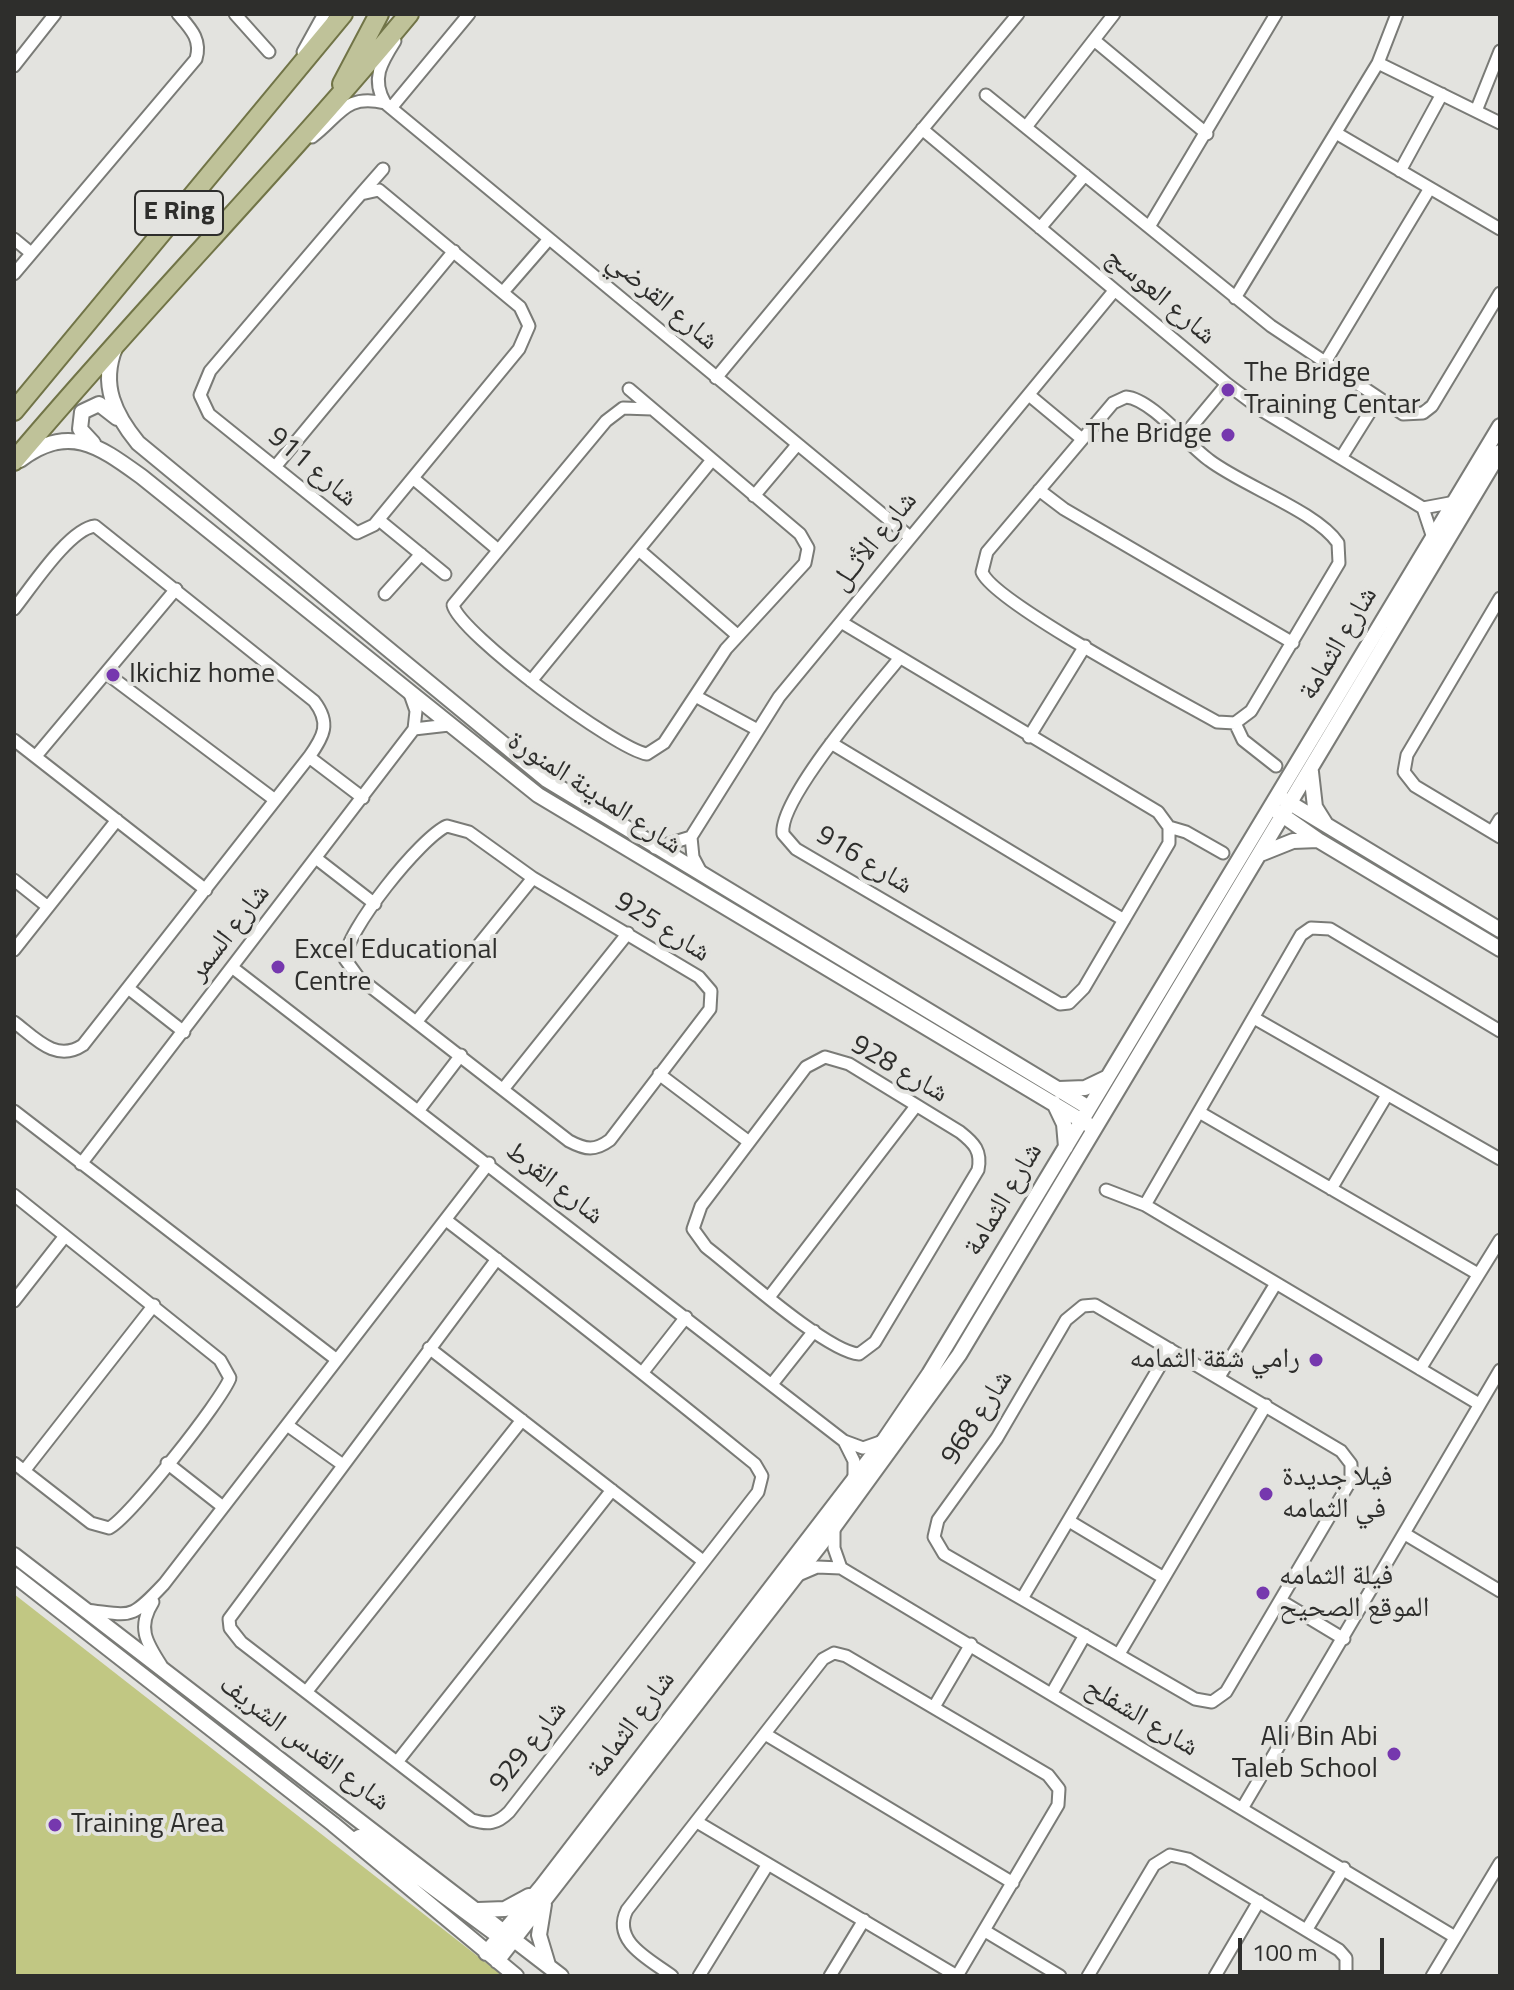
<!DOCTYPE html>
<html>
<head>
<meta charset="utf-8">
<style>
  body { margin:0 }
  #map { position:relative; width:1514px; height:1990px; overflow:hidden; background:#e3e3df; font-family:"Titillium Web",sans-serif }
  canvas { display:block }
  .frame { position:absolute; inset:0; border:16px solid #2e2e2c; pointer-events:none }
  .scale { position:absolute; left:1238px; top:1938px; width:146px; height:36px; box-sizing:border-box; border:4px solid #2e2e2c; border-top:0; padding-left:10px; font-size:24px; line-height:28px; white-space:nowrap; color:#2e2e2c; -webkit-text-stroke:6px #e3e3df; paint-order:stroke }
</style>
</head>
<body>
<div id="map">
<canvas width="1514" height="1990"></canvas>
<div class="frame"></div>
<div class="scale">100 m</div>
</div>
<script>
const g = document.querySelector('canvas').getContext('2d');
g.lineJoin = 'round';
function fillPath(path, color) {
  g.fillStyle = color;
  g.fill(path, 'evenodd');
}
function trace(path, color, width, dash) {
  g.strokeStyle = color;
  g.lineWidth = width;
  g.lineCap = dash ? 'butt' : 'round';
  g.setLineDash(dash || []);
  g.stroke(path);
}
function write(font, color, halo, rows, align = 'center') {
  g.font = font + ' "Titillium Web","Noto Naskh Arabic",sans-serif';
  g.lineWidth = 8;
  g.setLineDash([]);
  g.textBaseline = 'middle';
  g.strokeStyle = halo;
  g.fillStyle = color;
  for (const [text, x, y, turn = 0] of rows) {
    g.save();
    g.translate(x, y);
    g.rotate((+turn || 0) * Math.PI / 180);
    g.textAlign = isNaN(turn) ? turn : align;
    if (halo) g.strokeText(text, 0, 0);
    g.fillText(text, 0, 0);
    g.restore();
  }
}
fillPath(new Path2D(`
  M 14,1594 L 503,1976 L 14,1976 Z`), '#c1c783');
const minor = new Path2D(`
  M 235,14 L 269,52
  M 1094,40 L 1207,134
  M 395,41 C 381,63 371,79 385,103 L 910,537
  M 303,52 L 324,14
  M 1378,63 L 1500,123
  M 14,66 L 55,14
  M 986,95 L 1271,326 L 1403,414 L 1423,413 L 1432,406 L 1500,293
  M 391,108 L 469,14
  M 1476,111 L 1500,51
  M 1026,127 L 1114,14
  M 922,129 L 1227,384 L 1263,411 L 1423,508 L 1455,502
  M 1336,133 L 1500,229
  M 312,137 C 340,116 345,93 385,103
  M 1400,171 L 1442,94
  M 379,190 L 520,307 L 529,326 L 519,349 L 374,525 L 357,533 L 209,414 L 200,395 L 210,371 L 354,202 L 361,194 Z
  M 361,194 L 383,169
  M 1149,227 L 1276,14
  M 1040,228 L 1085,175
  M 14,239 L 31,253
  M 14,274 L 196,59 C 202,39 190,28 178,14
  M 503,292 L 549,239
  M 1235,298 L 1378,63 L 1397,14
  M 1324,364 L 1430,188
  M 716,378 L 1018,14
  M 629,389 L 800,534 L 808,548 L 805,563 L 726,649 L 664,743 L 647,754 C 617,750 459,633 453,605 L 606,421 L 623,408 L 652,409
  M 1029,395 L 1082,439
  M 1126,397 C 1151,399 1187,444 1209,460 C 1243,486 1316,511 1338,543 L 1339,563 L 1251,711 L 1235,723 L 1217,722 C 1178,700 993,602 982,572 L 987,552 L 1113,403 Z
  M 1182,438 L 1227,384
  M 1341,458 L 1378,399
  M 275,467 L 454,251
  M 414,479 L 497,549
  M 1039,490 L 1064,509 L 1293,643
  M 754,496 L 797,445
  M 1423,508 L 1433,538
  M 379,520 L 445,574
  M 639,550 L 737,635
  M 385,594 L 421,554
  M 1500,598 L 1407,755 L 1404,772 L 1415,786 L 1500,837
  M 14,609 C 31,588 69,529 95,526 L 314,701 C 331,723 324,736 309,757 L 83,1045 C 56,1063 35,1038 14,1022
  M 841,622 L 1158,812 L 1169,827 L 1186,832 L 1223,853
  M 899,659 C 874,689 778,800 783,834 L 796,849 L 1060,1004 L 1069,1003 L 1084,988 L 1169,843 L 1169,827
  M 106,673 L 275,800
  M 531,681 L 712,460
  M 697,697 L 756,729
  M 1235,723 L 1243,740 L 1276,766
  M 414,729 L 449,725
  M 1029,737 L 1085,646
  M 14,740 L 206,890
  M 831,743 L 1124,920
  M 36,756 L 176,589
  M 309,757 L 363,798
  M 447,826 L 469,832 L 533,878 L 699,977 L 711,991 L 710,1009 L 610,1140 C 595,1151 586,1150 569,1141 L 358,977 L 345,959 C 345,932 421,837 447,826 Z
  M 1492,832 L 1500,819
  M 655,848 L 691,837
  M 317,859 L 375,904
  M 702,874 L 693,857 L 691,837 L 779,697 L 1114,291
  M 14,880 L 48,907
  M 14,950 L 117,820
  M 233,968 L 844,1441 L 863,1448 L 883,1441
  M 128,988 L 184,1032
  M 1254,1018 L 1500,1159
  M 417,1021 L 533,878
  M 825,1057 L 849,1064 L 960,1132 C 974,1143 982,1151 978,1170 L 875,1342 L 859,1354 C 827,1352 737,1271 706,1247 L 693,1229 L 701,1206 L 806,1067 Z
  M 659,1074 L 749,1142
  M 504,1088 L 628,933
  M 419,1110 L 461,1055
  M 14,1111 L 337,1360
  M 1199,1112 L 1478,1274
  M 81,1164 L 414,729 L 416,711 L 410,694
  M 1331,1189 L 1387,1095
  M 1106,1190 L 1145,1205 L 1479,1404
  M 14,1195 L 220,1360 L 230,1378 C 222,1400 129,1518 109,1528 L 91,1523 L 14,1463
  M 1145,1205 L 1301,935 L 1311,928 L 1330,929 L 1500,1031
  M 446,1220 C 550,1300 653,1381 755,1464 L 762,1476 L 758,1492 L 509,1812 C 497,1824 488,1825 472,1820 L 241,1642 L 230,1628 L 229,1619 L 497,1259
  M 770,1296 L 916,1106
  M 14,1301 L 65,1236
  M 1095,1305 L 1341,1451 L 1351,1464 L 1351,1480 L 1226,1692 L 1212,1702 L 1195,1699 L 944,1554 L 934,1537 L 938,1520 L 997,1438 L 1066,1320 L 1083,1306 Z
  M 429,1348 L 703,1561
  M 1420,1369 L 1500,1240
  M 643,1372 L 686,1317
  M 1219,1377 L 1275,1285
  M 772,1384 L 814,1331
  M 287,1425 L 343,1465
  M 844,1441 L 854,1461 L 854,1480
  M 167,1463 L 223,1507
  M 24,1471 L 154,1305
  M 1069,1521 L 1164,1578
  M 834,1527 L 834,1548 L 841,1568
  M 1405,1534 L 1500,1591
  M 796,1576 L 817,1567 L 841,1568 L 1455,1937
  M 1023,1597 L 1170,1349
  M 1281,1601 L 1344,1639
  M 153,1602 C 137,1627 146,1642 161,1665
  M 85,1610 C 133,1615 129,1621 164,1584 L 489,1163
  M 1119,1654 L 1266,1405
  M 307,1691 L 522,1420
  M 1052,1693 L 1085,1635
  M 934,1707 L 971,1644
  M 765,1734 L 1013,1883
  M 397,1762 L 612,1490
  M 1243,1807 L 1500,1370
  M 1307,1929 L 1344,1868
  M 985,1931 L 1060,1976
  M 672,1976 C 651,1960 611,1942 627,1910 L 823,1659 L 834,1653 L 846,1656 L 1048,1775 L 1059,1789 L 1058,1805 L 957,1976 L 697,1822
  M 699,1976 L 768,1864
  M 830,1976 L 864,1920
  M 1088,1976 L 1154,1865 L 1170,1855 L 1188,1859 L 1339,1950 L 1346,1958 L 1346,1976
  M 1215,1976 L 1259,1901
  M 1432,1976 L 1500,1863`);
const tertiary = new Path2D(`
  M 115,348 C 100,385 115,415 138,443 L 547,780 L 1089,1108
  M 93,443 L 80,429 L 82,412 L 99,404 L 117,418
  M 20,460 C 69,423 99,446 142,477 L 538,795 L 1089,1125
  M 1311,772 L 1315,807 L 1325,823
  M 1285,800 L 1500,930
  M 1278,812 L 1318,840 L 1500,949
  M 1263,853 L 1293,841 L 1318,840
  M 1059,1089 L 1085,1088 L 1108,1077
  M 1054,1103 L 1064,1124 L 1066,1147
  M 14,1555 L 561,1976
  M 14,1575 L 333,1824 L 516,1976
  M 359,1837 L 389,1855 L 504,1940
  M 544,1904 L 539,1935 L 548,1965
  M 478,1910 L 505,1909 L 529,1896
  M 486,1953 L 542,1886 L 885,1439 L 929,1374 L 1500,426
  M 497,1961 L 834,1527 L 959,1355 L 1500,452`);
const primary = new Path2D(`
  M 342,84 L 379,14
  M 14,411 L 343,14
  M 14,461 C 142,309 282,167 409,14`);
trace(minor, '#7a7b77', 15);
trace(tertiary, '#7a7b77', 18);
trace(primary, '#717447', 22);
trace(minor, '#fff', 11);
trace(tertiary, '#fff', 14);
trace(primary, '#bfc299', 18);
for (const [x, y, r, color] of [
  [1228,390,8,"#7638ae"],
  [1228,435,8,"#7638ae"],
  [113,675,8,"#7638ae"],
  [278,967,8,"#7638ae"],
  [1316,1360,8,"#7638ae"],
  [1266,1494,8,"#7638ae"],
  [1263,1593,8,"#7638ae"],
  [1394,1754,8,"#7638ae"],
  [55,1825,8,"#7638ae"]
]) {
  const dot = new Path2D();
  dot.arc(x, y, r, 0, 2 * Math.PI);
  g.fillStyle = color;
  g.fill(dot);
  trace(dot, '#e3e3df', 3);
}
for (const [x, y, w] of [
  [179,213,88]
]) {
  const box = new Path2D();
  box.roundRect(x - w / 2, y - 22, w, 44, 6);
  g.fillStyle = '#e3e3df';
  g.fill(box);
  trace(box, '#2e2e2c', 2);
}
write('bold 26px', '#2e2e2c', null, [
  ["E Ring",179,213]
]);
write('28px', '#2e2e2c', '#e3e3df', [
  ["شارع العوسج",1160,297,40],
  ["شارع القرضي",662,302,40],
  ["شارع 911",312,468,40],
  ["شارع الأثــل",875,542,-51],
  ["شارع الثمامة",1339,644,-59],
  ["شارع المدينة المنورة",594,794,33],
  ["شارع 916",864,861,31],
  ["شارع 925",662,928,32],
  ["شارع السمر",230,933,-52],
  ["شارع 928",899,1070,30],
  ["شارع القرط",554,1184,38],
  ["شارع الثمامة",1004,1200,-59],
  ["شارع 968",978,1418,-57],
  ["شارع الشفلح",1141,1718,31],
  ["شارع الثمامة",632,1725,-53],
  ["شارع القدس الشريف",304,1744,37],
  ["شارع 929",529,1747,-52]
]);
write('28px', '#2e2e2c', '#e3e3df', [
  ["The Bridge",1244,374],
  ["Training Centar",1244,406],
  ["The Bridge",1212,435,"right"],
  ["Ikichiz home",129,675],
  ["Excel Educational",294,951],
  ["Centre",294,983],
  ["رامي شقة الثمامه",1300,1360,"right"],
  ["فيلا جديدة",1282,1478],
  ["في الثمامه",1282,1510],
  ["فيلة الثمامه",1279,1577],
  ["الموقع الصحيح",1279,1609],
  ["Ali Bin Abi",1378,1738,"right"],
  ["Taleb School",1378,1770,"right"],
  ["Training Area",71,1825]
], 'left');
</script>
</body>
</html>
